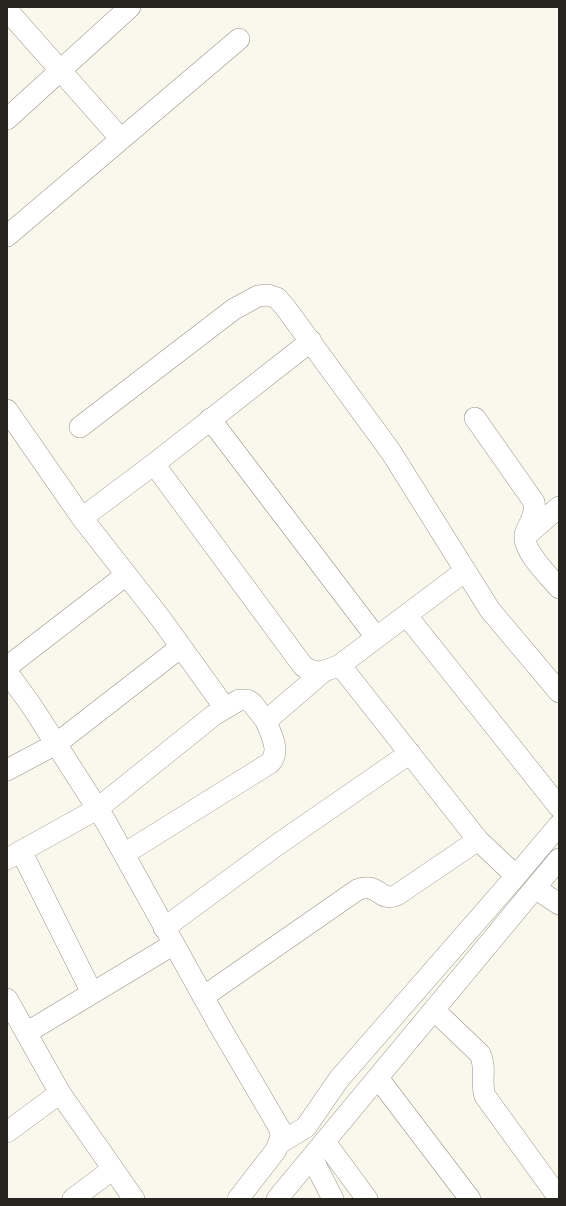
<!DOCTYPE html>
<html>
<head>
<meta charset="utf-8">
<style>
  body { margin:0 }
  #map { position:relative; width:566px; height:1206px; overflow:hidden; background:#faf8ec; font-family:"Archivo Narrow",sans-serif }
  canvas { display:block }
  .frame { position:absolute; inset:0; border:8px solid #262520; pointer-events:none }
</style>
</head>
<body>
<div id="map">
<canvas width="566" height="1206"></canvas>
<div class="frame"></div>
</div>
<script>
const g = document.querySelector('canvas').getContext('2d');
g.lineJoin = 'round';
function trace(path, color, width, dash) {
  g.strokeStyle = color;
  g.lineWidth = width;
  g.lineCap = dash ? 'butt' : 'round';
  g.setLineDash(dash || []);
  g.stroke(path);
}
const street = new Path2D(`
  M 7,10 L 121,139
  M 7,119 L 130,7
  M 7,236 L 239,39
  M 7,410 L 82,518 L 161,619 L 225,708
  M 475,418 L 534,502 C 537,515 528,524 525,535 C 523,552 549,576 559,588
  M 210,419 L 376,637
  M 80,427 L 234,309 L 258,296 L 268,295 L 277,298 L 285,307 L 391,452 L 490,610 L 559,692
  M 154,464 L 303,666 C 316,676 326,671 340,665 L 465,571
  M 82,518 L 154,464 L 311,341
  M 528,534 L 559,507
  M 407,616 L 559,807
  M 340,665 L 478,840 L 516,876 L 559,825
  M 7,667 L 126,575
  M 7,672 L 33,708 L 106,822 L 219,1025 L 280,1129 L 281,1137 L 276,1150 L 238,1199
  M 7,770 L 56,744 L 181,647
  M 21,851 L 92,993
  M 124,854 L 270,763 C 281,751 271,735 266,721 L 323,672
  M 7,859 L 97,809 L 214,715 L 239,700 L 247,700 L 252,703 L 266,721
  M 535,888 L 559,904
  M 164,928 L 277,845 L 410,753
  M 203,997 L 357,890 C 379,881 379,903 397,895 L 478,840
  M 7,999 L 60,1093 L 134,1199
  M 434,1010 L 480,1054 C 487,1068 480,1082 485,1096 L 559,1198
  M 26,1033 L 174,944
  M 378,1078 L 470,1199
  M 7,1132 L 60,1093
  M 325,1142 L 367,1199
  M 280,1143 L 306,1127 L 339,1079 L 516,876
  M 312,1158 L 333,1199
  M 73,1199 L 113,1169
  M 277,1199 L 559,859`);
trace(street, '#959388', 22);
trace(street, '#fff', 21);
</script>
</body>
</html>
